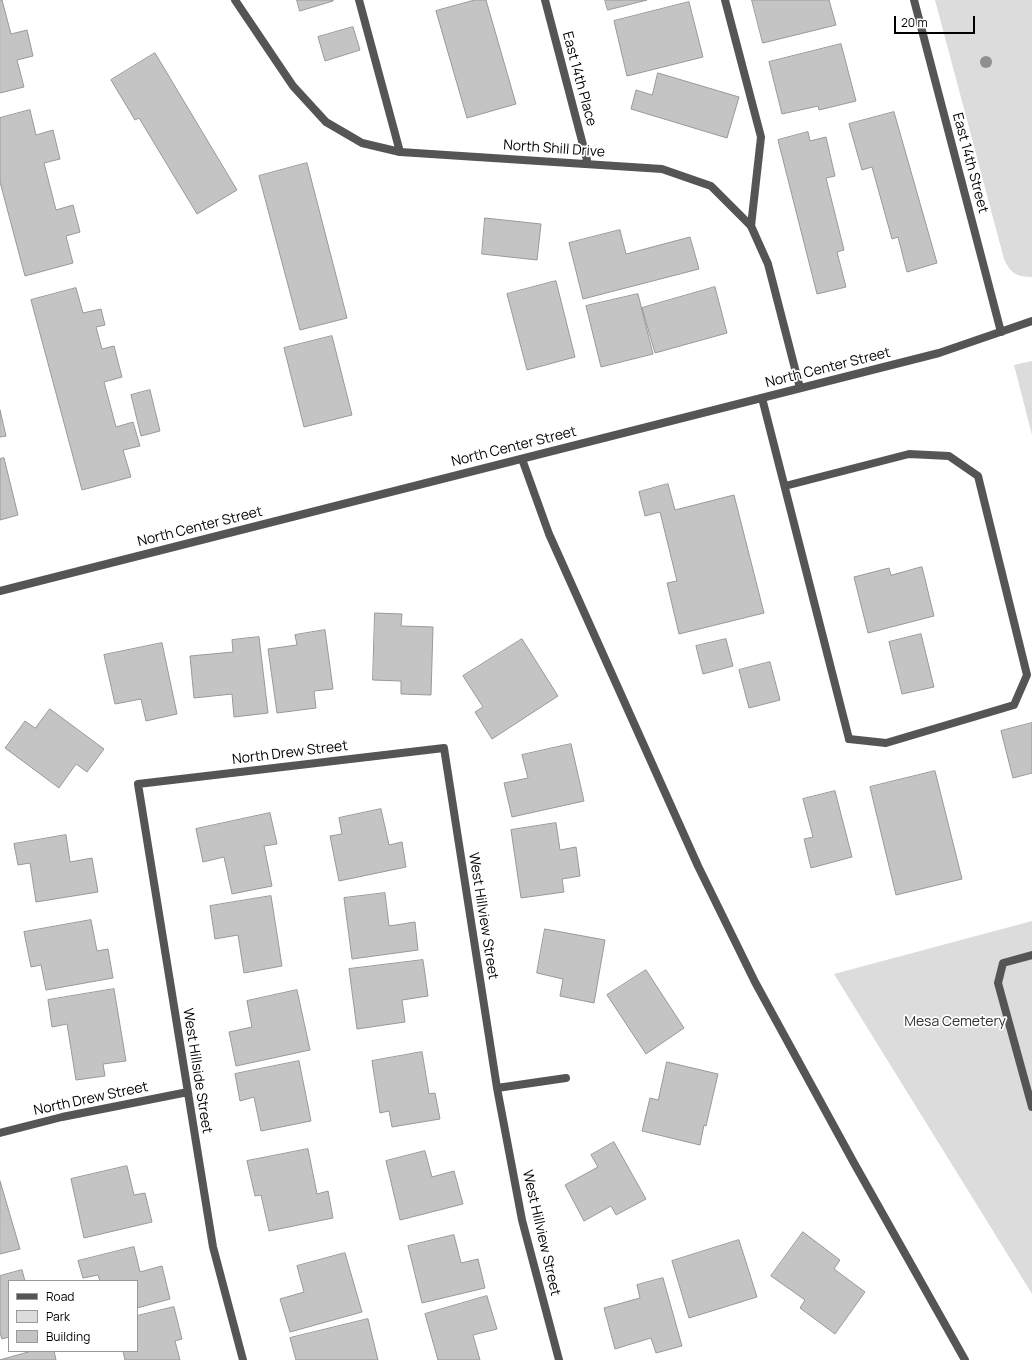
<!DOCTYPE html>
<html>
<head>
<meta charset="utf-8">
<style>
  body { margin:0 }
  #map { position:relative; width:1032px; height:1360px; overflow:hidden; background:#fff; font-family:Manrope,sans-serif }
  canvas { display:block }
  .legend { position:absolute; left:8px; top:1280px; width:130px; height:72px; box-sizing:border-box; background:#fff; border:1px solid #999; margin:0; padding:5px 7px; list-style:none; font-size:12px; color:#000 }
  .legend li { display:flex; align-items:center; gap:8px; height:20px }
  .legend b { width:20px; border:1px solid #999 }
  .scale { position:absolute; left:894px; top:16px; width:81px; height:18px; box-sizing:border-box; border:2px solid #000; border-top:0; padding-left:5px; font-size:12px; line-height:14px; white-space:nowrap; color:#000; -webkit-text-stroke:3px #fff; paint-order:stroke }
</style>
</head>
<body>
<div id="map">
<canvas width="1032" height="1360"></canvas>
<ul class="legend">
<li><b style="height:5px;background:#555"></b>Road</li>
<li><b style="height:11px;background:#dcdcdc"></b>Park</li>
<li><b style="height:11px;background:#c4c4c4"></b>Building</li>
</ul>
<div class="scale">20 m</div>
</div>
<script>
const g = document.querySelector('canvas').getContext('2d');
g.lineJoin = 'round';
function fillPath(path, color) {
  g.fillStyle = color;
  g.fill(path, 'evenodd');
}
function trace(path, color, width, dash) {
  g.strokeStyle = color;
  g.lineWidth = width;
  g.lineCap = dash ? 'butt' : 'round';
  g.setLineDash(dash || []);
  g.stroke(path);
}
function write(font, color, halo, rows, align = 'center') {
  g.font = font + ' Manrope,sans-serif';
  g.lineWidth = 3.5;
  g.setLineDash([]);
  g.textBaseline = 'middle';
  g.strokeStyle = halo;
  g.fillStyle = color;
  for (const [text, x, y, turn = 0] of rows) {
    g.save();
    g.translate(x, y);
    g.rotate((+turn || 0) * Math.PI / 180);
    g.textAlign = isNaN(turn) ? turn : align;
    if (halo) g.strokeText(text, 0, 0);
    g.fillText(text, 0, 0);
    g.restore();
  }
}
fillPath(new Path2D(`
  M 935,0 L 1032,0 L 1032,277 C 1017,277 1010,273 1004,259 Z
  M 1032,361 L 1032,435 L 1014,365 Z
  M 1032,921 L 1032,1294 L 834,974 Z`), '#dcdcdc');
const building = new Path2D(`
  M 0,0 L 2,0 L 11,34 L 27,30 L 33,56 L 17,60 L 24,87 L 0,93 Z
  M 297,0 L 333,0 L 333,1 L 300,11 Z
  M 475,0 L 486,0 L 516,104 L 467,118 L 436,11 Z
  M 605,0 L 647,0 L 608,10 Z
  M 752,0 L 829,0 L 836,25 L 763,43 Z
  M 689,2 L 703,57 L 627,76 L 614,21 Z
  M 353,27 L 360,50 L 325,61 L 318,37 Z
  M 841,44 L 856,101 L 819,110 L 818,106 L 782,114 L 769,62 Z
  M 155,53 L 237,190 L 197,214 L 139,118 L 135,120 L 111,80 Z
  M 658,73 L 739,97 L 727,138 L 631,109 L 636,90 L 652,95 Z
  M 30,110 L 36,135 L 53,130 L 60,159 L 44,163 L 56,210 L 73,205 L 80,232 L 66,236 L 73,263 L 25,276 L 0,182 L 0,118 Z
  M 894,112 L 937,263 L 907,272 L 898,237 L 892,239 L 872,167 L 862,170 L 849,124 Z
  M 808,132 L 810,141 L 826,137 L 835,176 L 826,178 L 844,250 L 837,252 L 846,287 L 817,294 L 778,140 Z
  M 307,163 L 347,318 L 300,330 L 259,176 Z
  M 485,218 L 541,224 L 537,260 L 482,254 Z
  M 620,230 L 626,254 L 690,237 L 699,269 L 583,299 L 569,243 Z
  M 556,281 L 575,357 L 527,370 L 507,294 Z
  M 715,287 L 727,333 L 655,353 L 642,308 Z
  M 76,288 L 83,313 L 101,309 L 105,325 L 96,327 L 102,349 L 114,346 L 122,377 L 104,382 L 116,427 L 133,422 L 140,446 L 123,450 L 131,477 L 82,490 L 31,300 Z
  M 638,294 L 653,354 L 601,367 L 586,306 Z
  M 332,336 L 352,415 L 304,427 L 284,348 Z
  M 150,390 L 160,431 L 141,436 L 131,395 Z
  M 0,410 L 6,436 L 0,437 Z
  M 4,458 L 18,515 L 0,520 L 0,459 Z
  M 668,484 L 675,510 L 734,495 L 764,613 L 679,634 L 667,583 L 677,581 L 660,512 L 645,516 L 639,492 Z
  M 922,567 L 934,616 L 868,633 L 854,577 L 889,568 L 891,575 Z
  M 375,613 L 402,614 L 401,626 L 433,627 L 431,695 L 401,694 L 401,681 L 373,680 Z
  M 325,630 L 333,689 L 314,691 L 316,708 L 277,713 L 268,649 L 297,645 L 295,635 Z
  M 921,634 L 934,687 L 902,694 L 889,642 Z
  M 259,637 L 268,713 L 234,717 L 232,694 L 194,698 L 190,656 L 233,652 L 232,640 Z
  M 522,639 L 558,696 L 492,739 L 475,712 L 483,707 L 463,676 Z
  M 726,639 L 733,666 L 703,674 L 696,646 Z
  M 162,643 L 177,714 L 146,721 L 141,699 L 115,704 L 104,655 Z
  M 770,662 L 780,700 L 749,708 L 739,670 Z
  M 50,709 L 104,749 L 87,772 L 76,764 L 59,788 L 5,748 L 25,721 L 35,728 Z
  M 1032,723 L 1032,773 L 1013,778 L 1001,731 Z
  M 571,744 L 584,801 L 512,817 L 504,783 L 528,778 L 522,755 Z
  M 935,771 L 962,879 L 896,895 L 870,787 Z
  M 835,791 L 852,857 L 811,868 L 804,839 L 813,837 L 803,799 Z
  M 381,809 L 389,845 L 402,842 L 406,867 L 339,881 L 330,836 L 342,834 L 339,818 Z
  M 270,813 L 277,844 L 264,846 L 272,886 L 232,894 L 224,857 L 203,862 L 196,829 Z
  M 556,823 L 560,850 L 576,847 L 580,876 L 562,879 L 564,892 L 521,898 L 511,830 Z
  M 66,835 L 70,862 L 92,858 L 98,892 L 36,902 L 30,863 L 18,865 L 14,844 Z
  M 385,893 L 389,926 L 415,922 L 418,950 L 352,959 L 344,898 Z
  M 271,896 L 282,966 L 244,973 L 238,935 L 215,939 L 210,906 Z
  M 91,920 L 97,951 L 108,949 L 113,978 L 46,990 L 41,965 L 31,967 L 24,932 Z
  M 545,929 L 605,940 L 594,1003 L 560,996 L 563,979 L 537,973 Z
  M 423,960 L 428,996 L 402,1000 L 405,1022 L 357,1029 L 349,969 Z
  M 646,970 L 684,1028 L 646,1054 L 607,995 Z
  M 114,989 L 126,1061 L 103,1064 L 105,1076 L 76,1080 L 67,1024 L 52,1027 L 48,1000 Z
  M 297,990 L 310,1050 L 236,1066 L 229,1032 L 252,1027 L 247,1001 Z
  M 422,1052 L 429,1094 L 435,1093 L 440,1119 L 392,1127 L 389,1111 L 380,1113 L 372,1061 Z
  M 299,1061 L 311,1121 L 261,1131 L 254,1097 L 240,1101 L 235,1074 Z
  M 667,1062 L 718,1074 L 706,1126 L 704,1125 L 700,1145 L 642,1131 L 650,1098 L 658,1100 Z
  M 614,1142 L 646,1199 L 616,1215 L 611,1206 L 584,1221 L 565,1185 L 598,1167 L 591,1155 Z
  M 308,1149 L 317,1194 L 328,1191 L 333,1218 L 269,1231 L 261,1195 L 255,1196 L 247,1161 Z
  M 425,1151 L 432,1177 L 454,1171 L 463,1204 L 400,1220 L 386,1161 Z
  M 127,1166 L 134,1195 L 145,1193 L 152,1222 L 84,1238 L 71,1179 Z
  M 0,1181 L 20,1249 L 0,1254 Z
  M 803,1232 L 840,1260 L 834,1269 L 865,1292 L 835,1334 L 800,1308 L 805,1300 L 771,1276 Z
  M 454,1235 L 461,1263 L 478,1259 L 485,1288 L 422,1303 L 408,1246 Z
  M 739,1240 L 757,1297 L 689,1318 L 672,1261 Z
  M 134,1247 L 140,1272 L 162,1266 L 170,1299 L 137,1308 L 137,1281 L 100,1281 L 98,1275 L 83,1278 L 78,1261 Z
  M 345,1253 L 362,1312 L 290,1332 L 280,1299 L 304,1292 L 297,1266 Z
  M 22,1270 L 25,1281 L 9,1281 L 9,1337 L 2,1339 L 0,1333 L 0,1276 Z
  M 663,1278 L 682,1346 L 656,1353 L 651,1338 L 615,1349 L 604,1308 L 640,1298 L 637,1285 Z
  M 487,1296 L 497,1329 L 473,1335 L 480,1360 L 438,1360 L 425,1314 Z
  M 174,1307 L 182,1339 L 175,1341 L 180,1360 L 125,1360 L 123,1351 L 137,1351 L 137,1316 Z
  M 368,1319 L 378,1360 L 296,1360 L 290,1338 Z
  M 32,1351 L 54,1351 L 56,1360 L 0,1360 Z`);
fillPath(building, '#c4c4c4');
trace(building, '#999', 1);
trace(new Path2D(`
  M 359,0 L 400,152
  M 725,0 L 761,137 L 751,226
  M 522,459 L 549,534 L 698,866 L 755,982 L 854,1163 L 965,1360
  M 785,486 L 909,454 L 949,456 L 978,476 L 1027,675 L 1014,705 L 886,743 L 849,739
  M 1032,955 L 1003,963 L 998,983 L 1032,1107`), '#555', 8);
trace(new Path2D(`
  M 235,0 L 293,86 L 326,122 L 362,143 L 400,152 L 662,169 L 711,186 L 751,226 L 768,264 L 800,388
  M 545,0 L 588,164
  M 914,0 L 1001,332
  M 762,398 L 849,739
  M 497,1088 L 566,1078
  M 0,1133 L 62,1117 L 188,1092
  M 243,1360 L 213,1247 L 138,784 L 444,748 L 497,1088 L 522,1220 L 559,1360`), '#555', 8);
trace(new Path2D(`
  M 0,591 L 939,353 L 1032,321`), '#555', 8);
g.fillStyle = '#8f8f8f';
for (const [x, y] of [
  [986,62]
]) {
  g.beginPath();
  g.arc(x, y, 6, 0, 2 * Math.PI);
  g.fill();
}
write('14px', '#000', '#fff', [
  ["East 14th Place",579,79,75],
  ["North Shill Drive",554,149,4],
  ["East 14th Street",970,163,75],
  ["North Center Street",828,368,-14],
  ["North Center Street",514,447,-14],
  ["North Center Street",200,527,-14],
  ["North Drew Street",290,753,-7],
  ["West Hillview Street",483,916,81],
  ["West Hillside Street",197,1071,81],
  ["North Drew Street",91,1099,-12],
  ["West Hillview Street",541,1233,77]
]);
write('14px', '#333', '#fff', [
  ["Mesa Cemetery",955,1022]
]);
</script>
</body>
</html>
